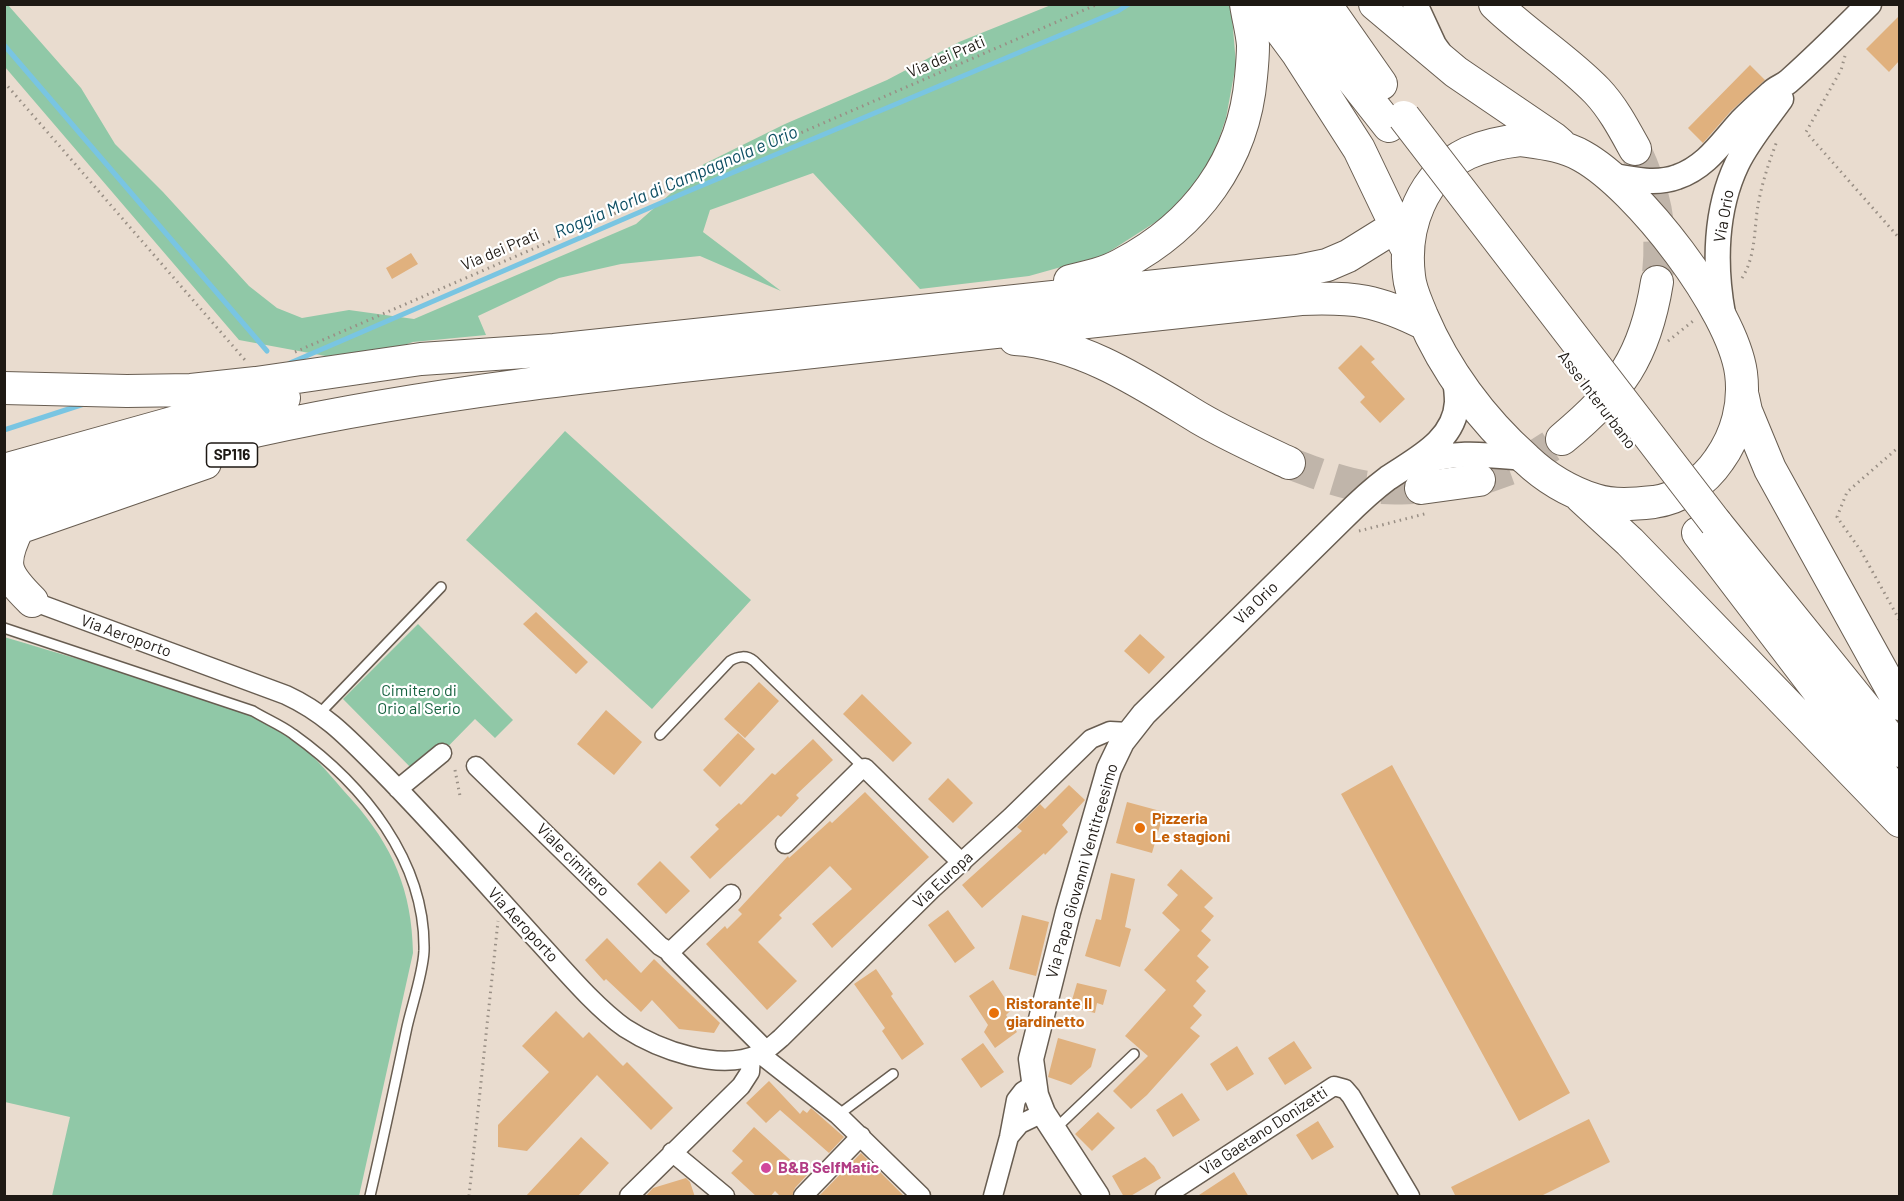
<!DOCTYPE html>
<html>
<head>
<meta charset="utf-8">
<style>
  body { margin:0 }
  #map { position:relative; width:1904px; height:1201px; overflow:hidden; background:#e9dccf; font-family:Barlow,sans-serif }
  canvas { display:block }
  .frame { position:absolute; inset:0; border:6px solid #1e1914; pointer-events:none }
</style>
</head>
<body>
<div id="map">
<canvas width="1904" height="1201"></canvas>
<div class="frame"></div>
</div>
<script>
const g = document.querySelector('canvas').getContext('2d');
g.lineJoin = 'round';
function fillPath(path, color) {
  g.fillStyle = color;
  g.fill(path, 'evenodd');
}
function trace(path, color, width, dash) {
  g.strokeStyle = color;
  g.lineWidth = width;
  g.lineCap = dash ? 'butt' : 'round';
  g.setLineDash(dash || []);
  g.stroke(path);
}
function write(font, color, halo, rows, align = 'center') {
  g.font = font + ' Barlow,sans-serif';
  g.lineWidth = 4.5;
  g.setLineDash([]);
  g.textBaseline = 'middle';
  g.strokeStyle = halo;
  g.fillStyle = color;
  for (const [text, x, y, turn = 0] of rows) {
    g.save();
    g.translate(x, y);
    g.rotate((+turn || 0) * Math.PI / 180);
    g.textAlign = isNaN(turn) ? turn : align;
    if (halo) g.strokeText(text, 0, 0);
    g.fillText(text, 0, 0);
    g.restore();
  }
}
fillPath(new Path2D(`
  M 4,5 L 8,5 L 81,88 L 115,144 L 163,192 L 249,286 L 277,308 L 302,318 L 349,310 L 414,319 L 636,224 L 704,164 L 785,124 L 887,80 L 959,42 L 1051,5 L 1231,5 L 1236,64 L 1226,118 L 1209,168 L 1165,216 L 1104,255 L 1029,276 L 920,289 L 813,173 L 710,210 L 703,232 L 781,291 L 700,256 L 621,264 L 559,278 L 478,316 L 486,335 L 413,342 L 384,352 L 331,357 L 239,340 L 5,67 Z
  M 565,431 L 751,600 L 652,709 L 466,540 Z
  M 418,624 L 513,720 L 495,738 L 475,719 L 419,776 L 343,699 Z
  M 4,637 C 61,654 118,670 174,689 C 220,704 269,717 306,750 C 323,765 337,784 352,800 C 393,846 412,891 413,953 L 359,1196 L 52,1196 L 70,1117 L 5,1102 Z`), '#90c8a7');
trace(new Path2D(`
  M 4,45 L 267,351
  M 290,363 L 684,193 L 1118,11 L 1129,4
  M 4,430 L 84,404`), '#79c5e2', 5);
fillPath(new Path2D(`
  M 1899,16 L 1899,61 L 1889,72 L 1866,49 Z
  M 1750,65 L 1765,80 L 1731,111 L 1703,143 L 1688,128 Z
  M 411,253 L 418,264 L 392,279 L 386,268 Z
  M 1361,345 L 1375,359 L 1371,362 L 1405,399 L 1380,423 L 1360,402 L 1365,397 L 1338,368 Z
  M 536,612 L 588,662 L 576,674 L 523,624 Z
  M 1140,634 L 1165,657 L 1149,674 L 1124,651 Z
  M 759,682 L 779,701 L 745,738 L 724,719 Z
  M 862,694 L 912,743 L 893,762 L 843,714 Z
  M 606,710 L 642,742 L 614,775 L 577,744 Z
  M 738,733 L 755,749 L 720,787 L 703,770 Z
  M 813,739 L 833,760 L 796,795 L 799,798 L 781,817 L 778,815 L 710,879 L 690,857 L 719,829 L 715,825 L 739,803 L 741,805 L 772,773 L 775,775 Z
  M 1392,765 L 1570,1093 L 1519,1121 L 1341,794 Z
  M 948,778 L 973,803 L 953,823 L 928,799 Z
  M 1069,785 L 1085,800 L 1062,825 L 1068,832 L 1045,855 L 1044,853 L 982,908 L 962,885 L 1022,831 L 1017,827 L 1040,804 L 1045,809 Z
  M 865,792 L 929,857 L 832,948 L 812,924 L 852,889 L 830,866 L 779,915 L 782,918 L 758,942 L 797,981 L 767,1010 L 706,944 L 725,926 L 727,929 L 742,914 L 738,910 L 788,856 L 789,858 L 830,821 L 832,823 Z
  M 1127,802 L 1164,812 L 1152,853 L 1116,843 Z
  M 660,861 L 690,891 L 666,914 L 637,884 Z
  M 1181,869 L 1213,898 L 1204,907 L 1214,916 L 1201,931 L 1211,940 L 1197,956 L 1209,967 L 1196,981 L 1206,991 L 1193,1006 L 1202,1015 L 1190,1028 L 1200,1036 L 1147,1095 L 1131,1109 L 1113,1091 L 1148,1056 L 1125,1036 L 1166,990 L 1144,970 L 1180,930 L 1162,913 L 1178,895 L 1167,885 Z
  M 1111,873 L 1135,879 L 1125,927 L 1131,929 L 1120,967 L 1085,956 L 1096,919 L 1101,920 Z
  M 948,910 L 975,948 L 955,963 L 928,925 Z
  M 1022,915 L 1049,922 L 1036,976 L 1009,969 Z
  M 607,938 L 641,973 L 654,959 L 720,1023 L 714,1033 L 679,1029 L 652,1000 L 641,1012 L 606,979 L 604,981 L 585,960 Z
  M 876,969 L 893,994 L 891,996 L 924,1044 L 902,1060 L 882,1031 L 885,1028 L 854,984 Z
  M 993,980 L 1012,1009 L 1006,1015 L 1017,1032 L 995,1048 L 984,1032 L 988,1025 L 969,996 Z
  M 1077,983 L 1107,990 L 1103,1005 L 1097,1003 L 1095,1013 L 1070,1007 Z
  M 556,1011 L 583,1038 L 589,1032 L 623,1066 L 627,1062 L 673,1108 L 651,1130 L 597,1075 L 527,1151 L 498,1147 L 498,1125 L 549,1072 L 522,1046 Z
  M 1058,1038 L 1096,1049 L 1091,1067 L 1071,1085 L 1048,1077 Z
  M 1294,1041 L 1312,1068 L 1285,1085 L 1268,1058 Z
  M 983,1043 L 1004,1072 L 981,1088 L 961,1059 Z
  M 1237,1046 L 1254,1074 L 1227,1091 L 1210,1064 Z
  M 769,1081 L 800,1114 L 803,1110 L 807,1113 L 811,1108 L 844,1137 L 829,1153 L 780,1110 L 766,1123 L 746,1103 Z
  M 1182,1093 L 1200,1120 L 1173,1137 L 1156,1110 Z
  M 1098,1112 L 1115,1128 L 1092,1151 L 1075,1134 Z
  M 1589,1119 L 1610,1162 L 1539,1197 L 1456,1197 L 1451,1187 Z
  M 1318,1121 L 1334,1147 L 1312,1160 L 1296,1135 Z
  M 754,1127 L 807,1175 L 795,1188 L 792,1197 L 781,1197 L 775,1191 L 770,1197 L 757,1197 L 731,1173 L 743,1161 L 732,1151 Z
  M 581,1137 L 609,1163 L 577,1197 L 525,1197 Z
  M 861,1153 L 905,1197 L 818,1197 Z
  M 1145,1157 L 1154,1166 L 1161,1178 L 1129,1197 L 1124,1197 L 1112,1176 Z
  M 1234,1172 L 1249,1197 L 1196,1197 Z
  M 686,1178 L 690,1182 L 695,1197 L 645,1197 L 653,1188 Z`), '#e0b17e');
trace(new Path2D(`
  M 1635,149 C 1656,194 1664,232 1657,282
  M 1289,463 C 1319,474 1350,487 1382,488 C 1395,489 1408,488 1421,488
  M 1479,480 L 1521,465 L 1562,439`), '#c0b5aa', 32, [32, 16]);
const lane = new Path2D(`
  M 4,628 L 253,711 C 266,719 281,725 293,734 C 363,784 426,861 424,951 C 423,973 412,1005 407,1027 C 395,1084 383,1140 370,1196
  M 320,713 L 441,587
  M 660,735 L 730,661 C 738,656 747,655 754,661 L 864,768
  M 838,1115 L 893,1074
  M 1055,1129 L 1134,1054`);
const street = new Path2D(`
  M 32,601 L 286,695 C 327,714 350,740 381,771 C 434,825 484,882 535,938 C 562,967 594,1006 625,1028 C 659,1050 719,1072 759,1054 C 767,1051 774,1044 781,1038 L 932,889 L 1011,817 L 1091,739 L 1110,731 L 1129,732
  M 476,766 L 660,946 L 670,952
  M 398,789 L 442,753
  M 785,844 L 861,769 L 865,768 L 962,863
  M 731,894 L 671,951 L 670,954 L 766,1050
  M 760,1054 L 838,1115 L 921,1196
  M 1009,1137 L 1020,1124 L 1043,1113
  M 672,1152 L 725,1196
  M 629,1196 L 741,1086 L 750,1072 L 751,1057
  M 803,1196 L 861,1136
  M 993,1196 L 1009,1137 L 1016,1100 L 1023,1091 L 1034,1084
  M 1165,1196 L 1334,1086 L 1345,1089 L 1351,1096 L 1410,1196`);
const secondary = new Path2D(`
  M 1415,4 L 1434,45 L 1439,52
  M 1609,175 C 1630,179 1656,185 1677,177 C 1706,167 1721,143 1741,121 C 1751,111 1761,102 1771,93 C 1777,87 1784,86 1790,80 C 1817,56 1843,30 1869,4
  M 1723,314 C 1714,265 1715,210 1737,164 C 1748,141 1766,120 1781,99
  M 1417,464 C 1452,450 1488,455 1524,458
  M 1097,1196 L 1043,1113 L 1036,1095 L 1031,1059 L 1068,912 L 1109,769 L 1122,742 L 1144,714 L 1343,518 C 1357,504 1372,490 1388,478 C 1416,459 1455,441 1457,402 C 1457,394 1456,386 1455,378`);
const highway = new Path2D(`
  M 1261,4 L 1298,54 L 1359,149 L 1405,245
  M 1293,4 L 1389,126
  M 1325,4 L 1381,84
  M 1375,4 L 1456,72 L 1553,138 L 1560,144
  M 1495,4 C 1527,35 1566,59 1597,91 C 1613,108 1624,129 1635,149
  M 1520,140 C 1541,143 1563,145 1582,156 C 1638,187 1732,309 1741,373 C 1745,404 1737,435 1719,460 C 1704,482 1681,498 1654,502 C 1635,504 1613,506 1595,500 C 1570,492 1545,477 1526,459 C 1482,420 1445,370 1422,316 C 1417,303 1410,290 1409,276 C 1403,227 1422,175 1468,153 C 1484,146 1502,142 1520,140 Z
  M 1070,281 C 1088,277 1106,273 1122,264 C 1196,225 1244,160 1251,77 C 1252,67 1253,56 1253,45 C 1252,32 1248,18 1246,4
  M 1015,339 C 1083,343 1143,384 1199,418 C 1228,435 1259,449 1289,463
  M 4,388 L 127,391 L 191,390 L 256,383 L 421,359 L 554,350 L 1298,271 L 1327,265 L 1348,256 L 1414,215
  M 1743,397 L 1746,411 L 1770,469 L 1900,704
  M 1562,439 C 1620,391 1645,357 1657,282
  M 4,470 L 183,420 L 284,398
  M 1421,488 L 1479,480
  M 1581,497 L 1630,542 L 1900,821
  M 4,501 C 89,476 173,448 259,430 C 429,393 603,374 776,356 C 951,336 1126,318 1301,299 C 1355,297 1377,300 1425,324
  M 1716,523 L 1900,751
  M 18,528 C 0,565 4,573 32,601
  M 4,533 L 205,463
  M 1698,533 L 1894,790`);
trace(lane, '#685d51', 12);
trace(street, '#685d51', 21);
trace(secondary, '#685d51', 27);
trace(highway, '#685d51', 34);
trace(new Path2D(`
  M 1845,56 L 1841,70 L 1806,132 L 1900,239
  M 4,82 L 245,360
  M 1742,278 C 1756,256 1754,229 1758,205 C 1762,183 1769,162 1777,141
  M 1668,341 L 1693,321
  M 295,352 L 1098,4
  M 1900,446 L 1847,492 L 1837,517 L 1861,551 L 1900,621
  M 1359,531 L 1428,513
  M 455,770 L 460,796
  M 469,1196 L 498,921`), '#998f85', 3, [1.5, 4.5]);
trace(lane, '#fff', 9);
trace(street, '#fff', 18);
trace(secondary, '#fff', 24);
trace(highway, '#fff', 32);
const highwayBridge = new Path2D(`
  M 1404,117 L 1716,523`);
trace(highwayBridge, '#685d51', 34, []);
trace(highwayBridge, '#fff', 32);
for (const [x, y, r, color] of [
  [1140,828,6,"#e8710a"],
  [994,1013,6,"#e8710a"],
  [766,1168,6,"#d1479c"]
]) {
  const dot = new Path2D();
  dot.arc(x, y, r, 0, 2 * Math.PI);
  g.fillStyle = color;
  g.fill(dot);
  trace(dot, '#fff', 2);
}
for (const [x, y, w] of [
  [232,455,51]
]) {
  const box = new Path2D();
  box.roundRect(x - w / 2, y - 12, w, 24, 4.5);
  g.fillStyle = '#fff';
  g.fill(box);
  trace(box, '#1e1914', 1.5);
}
write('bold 15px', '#1e1914', null, [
  ["SP116",232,455]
]);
write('16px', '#1e1914', '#fff', [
  ["Via dei Prati",946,57,-23],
  ["Via Orio",1724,216,-80],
  ["Via dei Prati",500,250,-23],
  ["Asse Interurbano",1597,400,53],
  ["Via Orio",1256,603,-44],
  ["Via Aeroporto",126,636,20],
  ["Viale cimitero",573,860,45],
  ["Via Papa Giovanni Ventitreesimo",1082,871,-74],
  ["Via Europa",943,880,-43],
  ["Via Aeroporto",523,925,47],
  ["Via Gaetano Donizetti",1264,1131,-33]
]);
write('16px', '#15623f', '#fff', [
  ["Cimitero di",419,691],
  ["Orio al Serio",419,709]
]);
write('bold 16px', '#c56008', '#fff', [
  ["Pizzeria",1152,819],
  ["Le stagioni",1152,837],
  ["Ristorante Il",1006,1004],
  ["giardinetto",1006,1022]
], 'left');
write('bold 16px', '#b23c85', '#fff', [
  ["B&B SelfMatic",778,1168]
], 'left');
write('italic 18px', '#0d4e63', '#fff', [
  ["Roggia Morla di Campagnola e Orio",676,182,-23]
]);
</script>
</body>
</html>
